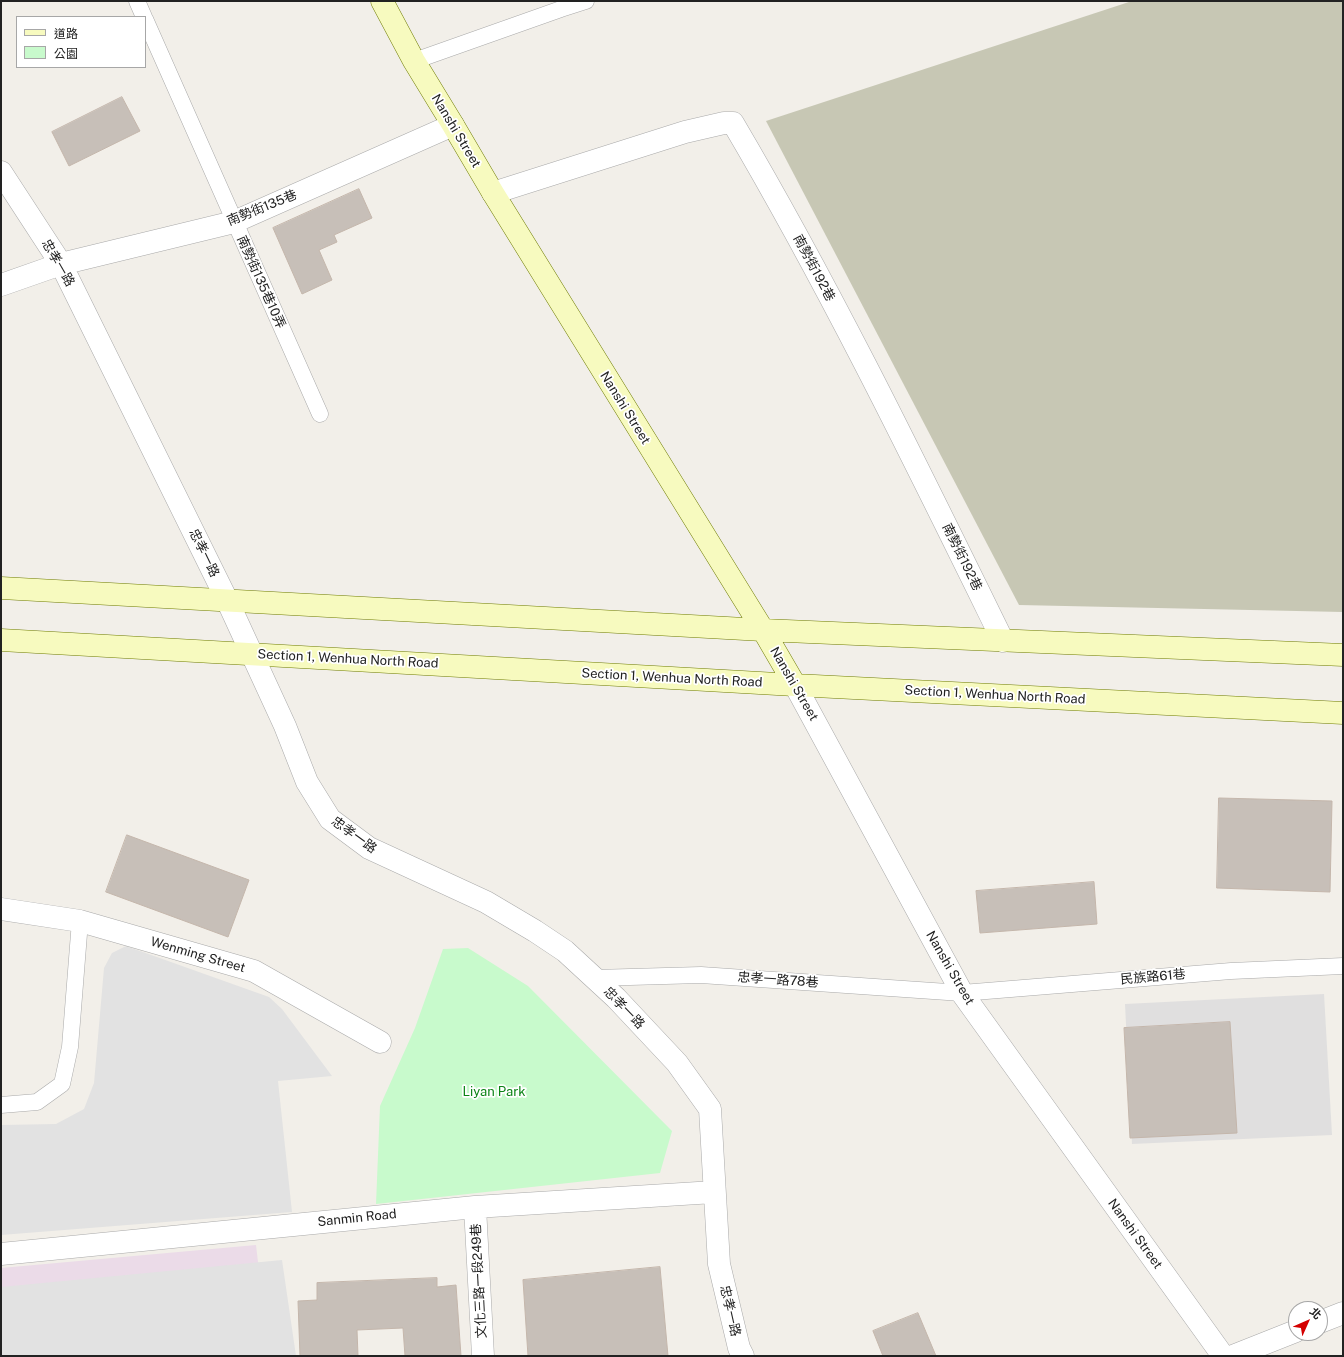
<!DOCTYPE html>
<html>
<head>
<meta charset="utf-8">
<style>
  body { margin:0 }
  #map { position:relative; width:1344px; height:1357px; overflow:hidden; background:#f2efe9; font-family:"Public Sans","Noto Sans TC",sans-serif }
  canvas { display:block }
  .frame { position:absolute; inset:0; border:2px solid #222; pointer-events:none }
  .legend { position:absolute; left:16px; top:16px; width:130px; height:52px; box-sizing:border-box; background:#fff; border:1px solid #a7a7a7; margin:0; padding:5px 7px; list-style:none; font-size:12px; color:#222 }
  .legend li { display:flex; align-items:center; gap:8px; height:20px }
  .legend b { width:20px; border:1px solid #a7a7a7 }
  .north { position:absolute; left:1288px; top:1301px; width:40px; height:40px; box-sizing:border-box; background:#fff; border:1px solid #a7a7a7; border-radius:50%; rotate:45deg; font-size:11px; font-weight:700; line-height:16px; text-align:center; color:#222 }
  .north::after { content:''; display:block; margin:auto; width:14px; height:18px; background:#d40000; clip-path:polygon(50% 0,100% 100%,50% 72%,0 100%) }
</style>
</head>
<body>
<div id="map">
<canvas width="1344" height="1357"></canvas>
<div class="frame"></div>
<ul class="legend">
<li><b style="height:5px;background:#f7fabf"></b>道路</li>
<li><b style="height:11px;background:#c8facc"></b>公園</li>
</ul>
<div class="north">北</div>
</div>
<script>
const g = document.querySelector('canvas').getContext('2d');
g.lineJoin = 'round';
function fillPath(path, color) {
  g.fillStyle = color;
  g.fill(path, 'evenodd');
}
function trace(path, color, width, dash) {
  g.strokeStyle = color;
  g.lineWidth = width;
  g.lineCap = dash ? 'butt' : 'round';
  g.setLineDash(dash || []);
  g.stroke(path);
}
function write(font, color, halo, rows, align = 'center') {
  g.font = font + ' "Public Sans","Noto Sans TC",sans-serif';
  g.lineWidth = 3.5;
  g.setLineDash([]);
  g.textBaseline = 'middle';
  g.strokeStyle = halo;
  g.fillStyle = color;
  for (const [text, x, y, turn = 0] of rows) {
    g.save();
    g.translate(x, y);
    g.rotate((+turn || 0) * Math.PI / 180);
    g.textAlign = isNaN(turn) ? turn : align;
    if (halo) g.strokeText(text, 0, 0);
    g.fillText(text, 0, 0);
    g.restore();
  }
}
fillPath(new Path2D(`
  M 1324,994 L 1332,1135 L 1132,1144 L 1125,1004 Z`), '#e0dfdf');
fillPath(new Path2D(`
  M 256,1245 L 269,1356 L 1,1356 L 1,1268 Z`), '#ebdbe8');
fillPath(new Path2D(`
  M 1132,1 L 1343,1 L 1343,612 L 1019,605 L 766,121 Z`), '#c7c7b4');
fillPath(new Path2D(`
  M 468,948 L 528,986 L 672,1131 L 660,1173 L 376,1204 L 380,1106 L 415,1028 L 443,949 Z`), '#c8facc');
fillPath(new Path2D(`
  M 126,946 L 269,997 L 282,1009 L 332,1076 L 278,1081 L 292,1212 L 1,1235 L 1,1125 L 56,1124 L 84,1109 L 94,1083 L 104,968 L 112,953 Z
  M 282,1260 L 296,1356 L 1,1356 L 1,1287 Z`), '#e2e2e2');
const building = new Path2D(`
  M 122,97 L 140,131 L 69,166 L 52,132 Z
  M 359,189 L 372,218 L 334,235 L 337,242 L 319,250 L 332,280 L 302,294 L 273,228 Z
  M 1219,798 L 1332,801 L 1330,892 L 1217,888 Z
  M 127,835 L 249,880 L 228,937 L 106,892 Z
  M 1094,882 L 1097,924 L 980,933 L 976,891 Z
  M 1230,1022 L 1237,1133 L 1130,1138 L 1124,1028 Z
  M 660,1267 L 668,1356 L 528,1356 L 523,1280 Z
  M 437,1278 L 437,1287 L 456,1285 L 461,1356 L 405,1356 L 403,1328 L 357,1330 L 358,1356 L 300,1356 L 298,1301 L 317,1300 L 317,1283 Z
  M 918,1313 L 936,1356 L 883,1356 L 873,1331 Z`);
fillPath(building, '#c7bfb8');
trace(building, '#c4b6ab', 1);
const lane = new Path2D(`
  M 137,1 L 144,17
  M 145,19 L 320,414
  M 414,61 L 561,9 L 586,1
  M 594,978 L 701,975 L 962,993 L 1231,971 L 1343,966
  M 1,1105 L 37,1102 L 62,1084 L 70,1047 L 80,921`);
const street = new Path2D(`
  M 1,172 L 61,264 L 227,600 L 285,726 L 307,782 L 330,819 L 369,848 L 486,902 L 535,931 L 565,951 L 616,998 L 677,1063 L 710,1109 L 719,1264 L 739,1348 L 743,1356
  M 493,193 L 685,132 L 724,123 L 733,123 C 832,291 917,466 1003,641
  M 1,285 L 61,264 L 234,222 L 453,125
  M 795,685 L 962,993 L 1223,1356
  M 1,909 L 80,921 L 254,971 L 380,1042
  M 475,1207 L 483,1356
  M 1,1254 L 475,1207 L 714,1192
  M 1320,1322 L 1343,1313
  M 1233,1356 L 1296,1331`);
const secondary = new Path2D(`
  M 382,1 L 414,61 L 453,125 L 493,193 L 763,630 L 795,685
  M 1,588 L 763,630 L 1343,655
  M 1,640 L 795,685 L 1343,713`);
trace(lane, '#a9a9a9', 17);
trace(street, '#a9a9a9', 23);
trace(secondary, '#707d05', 23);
trace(lane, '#fff', 16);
trace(street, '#fff', 22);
trace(secondary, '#f7fabf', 22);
write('13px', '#222', '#fff', [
  ["Nanshi Street",456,131,59],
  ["南勢街135巷",262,208,-22],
  ["忠孝一路",58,263,60],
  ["南勢街192巷",814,268,62],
  ["南勢街135巷10弄",261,282,66],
  ["Nanshi Street",625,408,58],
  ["忠孝一路",204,553,64],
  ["南勢街192巷",962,557,64],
  ["Section 1, Wenhua North Road",348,659,3],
  ["Section 1, Wenhua North Road",672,678,3],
  ["Nanshi Street",794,684,60],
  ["Section 1, Wenhua North Road",995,695,3],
  ["忠孝一路",354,835,36],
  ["Wenming Street",198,955,16],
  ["Nanshi Street",950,968,60],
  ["民族路61巷",1153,977,-5],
  ["忠孝一路78巷",778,980,4],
  ["忠孝一路",624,1008,46],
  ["Sanmin Road",357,1218,-6],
  ["Nanshi Street",1135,1234,54],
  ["文化三路一段249巷",479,1281,-93],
  ["忠孝一路",730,1311,77]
]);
write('13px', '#0c8416', '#fff', [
  ["Liyan Park",494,1092]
]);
</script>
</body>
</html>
